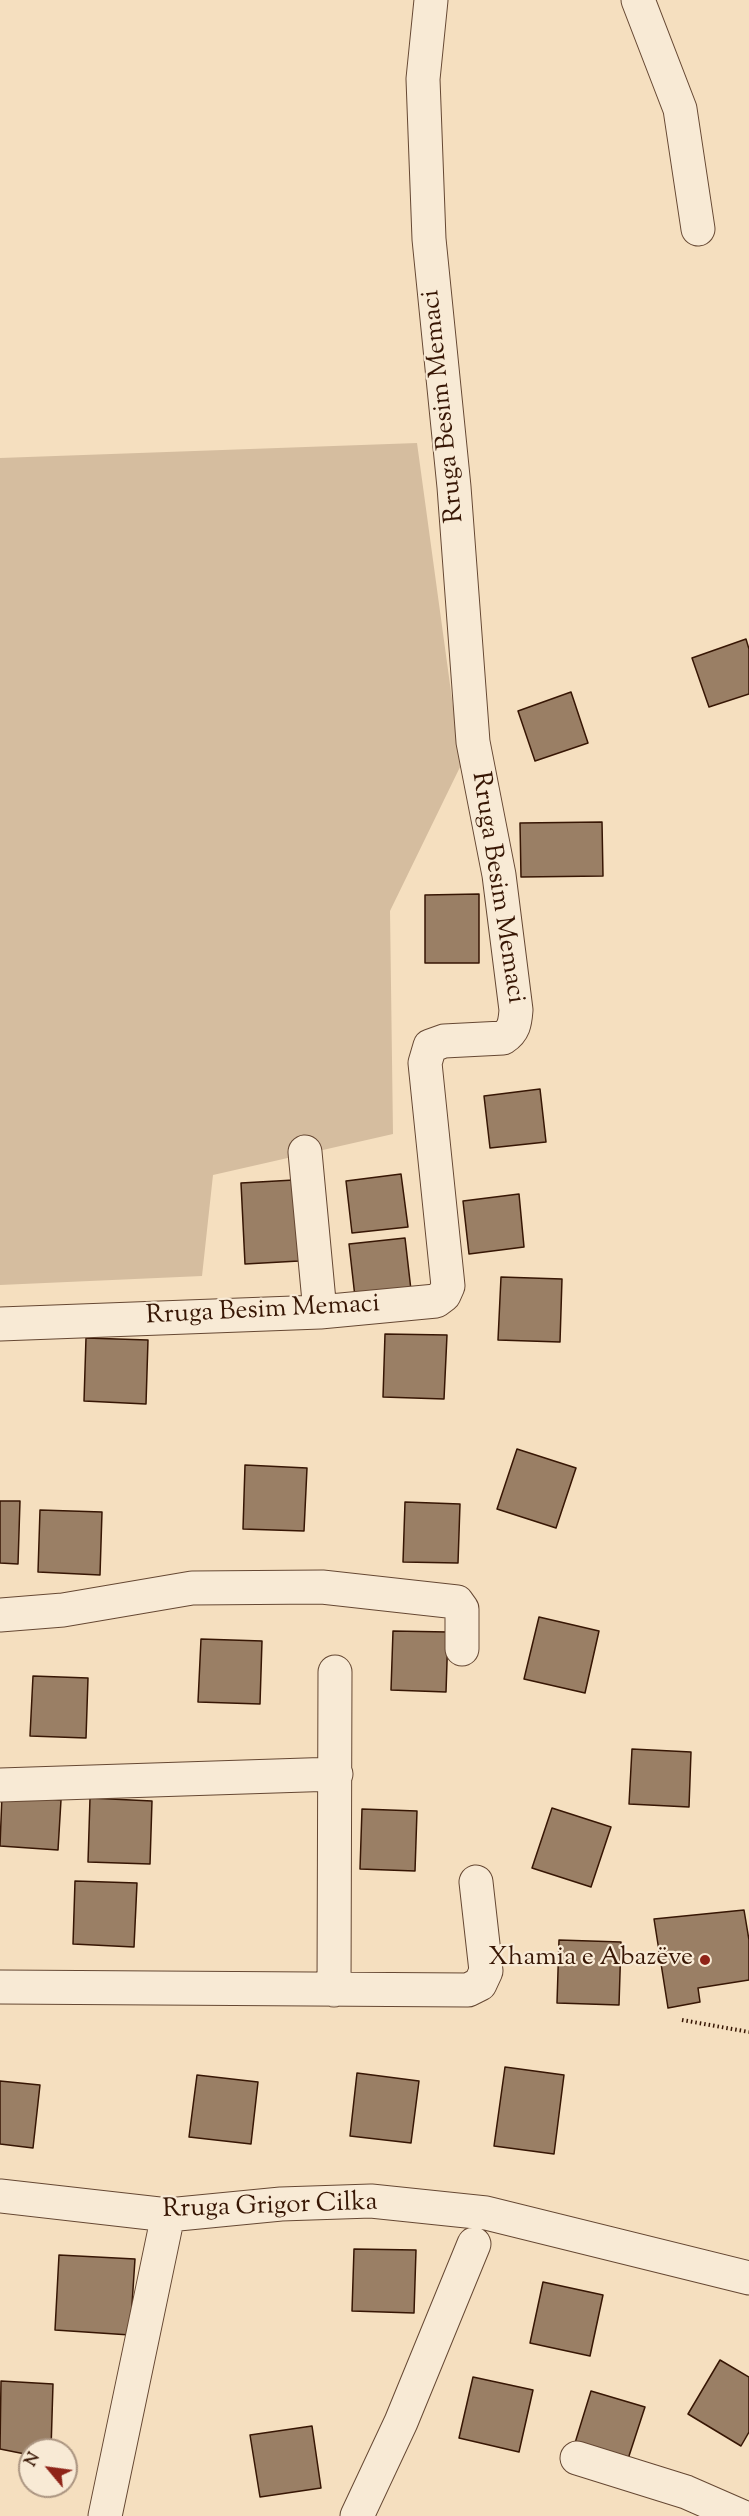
<!DOCTYPE html>
<html>
<head>
<meta charset="utf-8">
<style>
  body { margin:0 }
  #map { position:relative; width:749px; height:2516px; overflow:hidden; background:#f5dfbf; font-family:"Sorts Mill Goudy",serif }
  canvas { display:block }
  .north { position:absolute; left:18px; top:2438px; width:60px; height:60px; box-sizing:border-box; background:#f8ead5; border:2px solid #ab9581; border-radius:50%; rotate:299deg; font-size:16px; font-weight:700; line-height:24px; text-align:center; color:#371604 }
  .north::after { content:''; display:block; margin:auto; width:21px; height:27px; background:#8f2418; clip-path:polygon(50% 0,100% 100%,50% 72%,0 100%) }
</style>
</head>
<body>
<div id="map">
<canvas width="749" height="2516"></canvas>
<div class="north">N</div>
</div>
<script>
const g = document.querySelector('canvas').getContext('2d');
g.lineJoin = 'round';
function fillPath(path, color) {
  g.fillStyle = color;
  g.fill(path, 'evenodd');
}
function trace(path, color, width, dash) {
  g.strokeStyle = color;
  g.lineWidth = width;
  g.lineCap = dash ? 'butt' : 'round';
  g.setLineDash(dash || []);
  g.stroke(path);
}
function write(font, color, halo, rows, align = 'center') {
  g.font = font + ' "Sorts Mill Goudy",serif';
  g.lineWidth = 4.5;
  g.setLineDash([]);
  g.textBaseline = 'middle';
  g.strokeStyle = halo;
  g.fillStyle = color;
  for (const [text, x, y, turn = 0] of rows) {
    g.save();
    g.translate(x, y);
    g.rotate((+turn || 0) * Math.PI / 180);
    g.textAlign = isNaN(turn) ? turn : align;
    if (halo) g.strokeText(text, 0, 0);
    g.fillText(text, 0, 0);
    g.restore();
  }
}
fillPath(new Path2D(`
  M 417,443 L 461,765 L 390,911 L 393,1134 L 213,1175 L 202,1276 L 0,1285 L 0,458 Z`), '#d5bd9f');
const building = new Path2D(`
  M 746,639 L 749,649 L 749,694 L 709,707 L 692,658 Z
  M 571,692 L 588,743 L 535,761 L 518,711 Z
  M 602,822 L 603,876 L 521,877 L 520,823 Z
  M 479,894 L 479,963 L 425,963 L 425,895 Z
  M 540,1089 L 546,1142 L 490,1148 L 484,1096 Z
  M 401,1174 L 408,1227 L 352,1233 L 346,1181 Z
  M 294,1180 L 299,1261 L 245,1264 L 241,1183 Z
  M 519,1194 L 524,1247 L 469,1254 L 463,1201 Z
  M 405,1238 L 411,1290 L 355,1297 L 349,1244 Z
  M 501,1277 L 562,1279 L 560,1342 L 498,1340 Z
  M 385,1334 L 447,1335 L 444,1399 L 383,1397 Z
  M 86,1338 L 148,1340 L 146,1404 L 84,1401 Z
  M 517,1449 L 576,1468 L 556,1528 L 497,1509 Z
  M 245,1465 L 307,1468 L 304,1531 L 243,1529 Z
  M 0,1501 L 20,1501 L 18,1564 L 0,1563 Z
  M 405,1502 L 460,1504 L 458,1563 L 403,1562 Z
  M 40,1510 L 102,1512 L 100,1575 L 38,1572 Z
  M 539,1617 L 599,1631 L 585,1693 L 524,1679 Z
  M 393,1631 L 448,1632 L 446,1692 L 391,1690 Z
  M 201,1639 L 262,1641 L 260,1704 L 198,1702 Z
  M 33,1676 L 88,1678 L 86,1738 L 30,1736 Z
  M 632,1749 L 691,1752 L 689,1807 L 629,1804 Z
  M 2,1795 L 61,1800 L 58,1850 L 0,1846 Z
  M 90,1798 L 152,1801 L 150,1864 L 88,1862 Z
  M 552,1808 L 611,1827 L 591,1887 L 532,1868 Z
  M 362,1809 L 417,1811 L 415,1871 L 360,1869 Z
  M 75,1881 L 137,1883 L 134,1947 L 73,1944 Z
  M 744,1910 L 749,1940 L 749,1980 L 698,1988 L 700,2002 L 668,2008 L 654,1919 Z
  M 559,1940 L 621,1942 L 619,2005 L 557,2003 Z
  M 505,2067 L 564,2075 L 554,2154 L 494,2146 Z
  M 357,2073 L 419,2081 L 411,2143 L 350,2136 Z
  M 197,2075 L 258,2082 L 251,2144 L 189,2137 Z
  M 0,2081 L 40,2085 L 33,2148 L 0,2144 Z
  M 354,2249 L 416,2250 L 414,2313 L 352,2311 Z
  M 59,2255 L 135,2259 L 130,2335 L 55,2330 Z
  M 543,2282 L 603,2295 L 590,2356 L 530,2343 Z
  M 720,2360 L 749,2377 L 749,2432 L 741,2446 L 688,2414 Z
  M 473,2377 L 533,2390 L 519,2452 L 459,2438 Z
  M 1,2381 L 53,2384 L 51,2450 L 30,2450 L 30,2455 L 0,2449 Z
  M 591,2391 L 645,2407 L 628,2459 L 575,2443 Z
  M 312,2426 L 321,2488 L 260,2497 L 250,2435 Z`);
fillPath(building, '#9a7f65');
trace(building, '#371604', 1.5);
const minor = new Path2D(`
  M 638,0 L 680,109 L 698,229
  M 305,1152 L 320,1312
  M 0,1324 L 320,1312 L 436,1301 L 444,1295 L 448,1286 L 425,1063 L 430,1046 L 444,1041 L 503,1038 C 514,1031 515,1023 516,1010 L 499,875 L 473,742 L 454,487 L 429,239 L 423,79 L 431,0
  M 0,1615 L 63,1610 L 192,1588 L 322,1587 L 457,1602 L 462,1609 L 462,1649
  M 0,1785 L 336,1774
  M 0,1987 L 468,1990 L 480,1984 L 486,1971 L 476,1882
  M 334,1990 L 335,1672
  M 0,2196 L 168,2215 L 281,2204 L 371,2201 L 486,2213 L 749,2278
  M 577,2458 L 686,2492 L 741,2516
  M 105,2516 L 168,2215
  M 357,2516 L 401,2422 L 474,2244`);
trace(minor, '#664833', 35);
trace(new Path2D(`
  M 682,2020 L 749,2032`), '#371604', 4, [1.5, 3]);
trace(minor, '#f8ead5', 33);
for (const [x, y, r, color] of [
  [705,1960,6,"#8f2418"]
]) {
  const dot = new Path2D();
  dot.arc(x, y, r, 0, 2 * Math.PI);
  g.fillStyle = color;
  g.fill(dot);
  trace(dot, '#f8ead5', 2);
}
write('26px', '#371604', '#f8ead5', [
  ["Rruga Besim Memaci",445,406,-96],
  ["Rruga Besim Memaci",496,888,81],
  ["Rruga Besim Memaci",263,1312,-3],
  ["Rruga Grigor Cilka",270,2208,-2]
]);
write('26px', '#371604', '#f8ead5', [
  ["Xhamia e Abazëve",693,1960]
], 'right');
</script>
</body>
</html>
